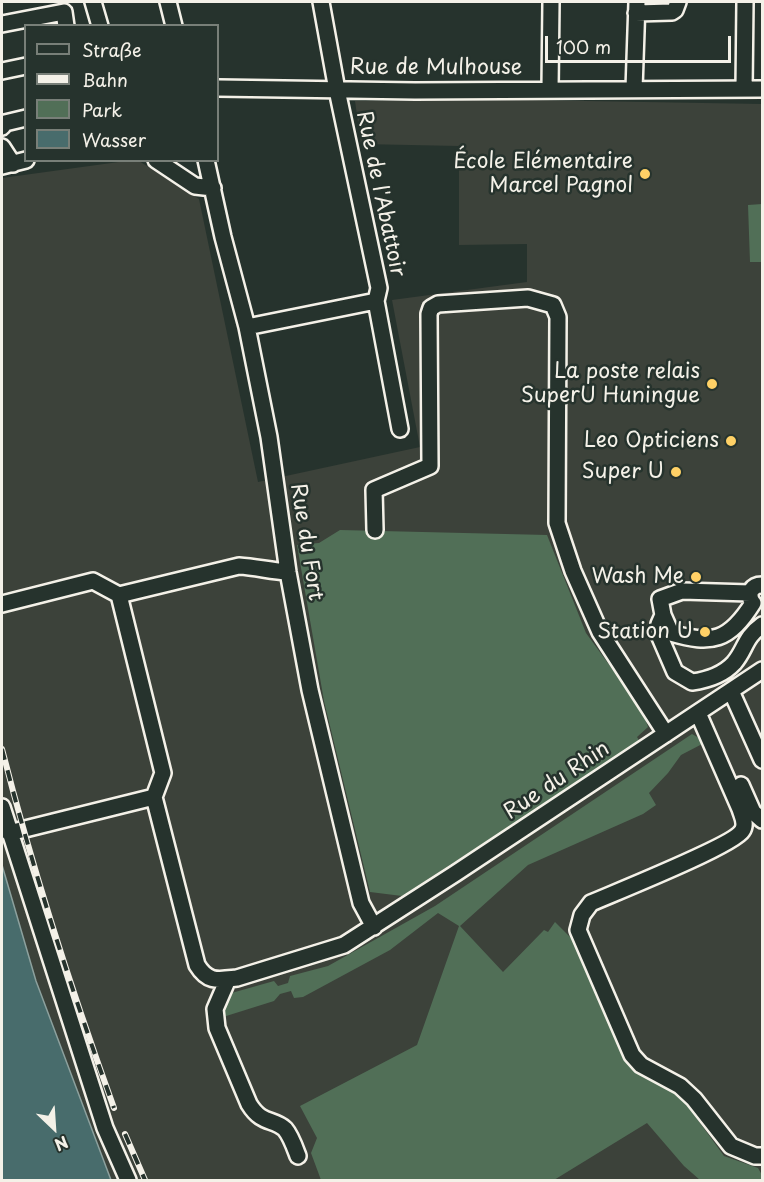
<!DOCTYPE html>
<html>
<head>
<meta charset="utf-8">
<style>
  body { margin:0 }
  #map { position:relative; width:764px; height:1182px; overflow:hidden; background:#26332d; font-family:"Playpen Sans",sans-serif }
  canvas { display:block }
  .frame { position:absolute; inset:0; border:3px solid #f4f1e8; pointer-events:none }
  .legend { position:absolute; left:24px; top:24px; width:195px; height:138px; box-sizing:border-box; background:#26332d; border:2px solid #787f78; margin:0; padding:8px 10px; list-style:none; font-size:18px; color:#f4f1e8 }
  .legend li { display:flex; align-items:center; gap:12px; height:30px }
  .legend b { width:30px; border:2px solid #787f78 }
  .north { position:absolute; left:24px; top:1098px; width:60px; height:60px; -webkit-text-stroke:4px #26332d; paint-order:stroke; rotate:155deg; font-size:16px; font-weight:700; line-height:24px; text-align:center; color:#f4f1e8 }
  .north::after { content:''; display:block; margin:auto; width:21px; height:27px; background:#f4f1e8; clip-path:polygon(50% 0,100% 100%,50% 72%,0 100%) }
  .scale { position:absolute; left:545px; top:36px; width:186px; height:27px; box-sizing:border-box; border:3px solid #f4f1e8; border-top:0; padding-left:8px; font-size:18px; line-height:21px; white-space:nowrap; color:#f4f1e8; -webkit-text-stroke:4px #26332d; paint-order:stroke }
</style>
</head>
<body>
<div id="map">
<canvas width="764" height="1182"></canvas>
<div class="frame"></div>
<ul class="legend">
<li><b style="height:8px;background:#26332d"></b>Straße</li>
<li><b style="height:8px;background:#f4f1e8"></b>Bahn</li>
<li><b style="height:16px;background:#516f57"></b>Park</li>
<li><b style="height:16px;background:#486c6c"></b>Wasser</li>
</ul>
<div class="north">N</div>
<div class="scale">100 m</div>
</div>
<script>
const g = document.querySelector('canvas').getContext('2d');
g.lineJoin = 'round';
function fillPath(path, color) {
  g.fillStyle = color;
  g.fill(path, 'evenodd');
}
function trace(path, color, width, dash) {
  g.strokeStyle = color;
  g.lineWidth = width;
  g.lineCap = dash ? 'butt' : 'round';
  g.setLineDash(dash || []);
  g.stroke(path);
}
function write(font, color, halo, rows, align = 'center') {
  g.font = font + ' "Playpen Sans",sans-serif';
  g.lineWidth = 5;
  g.setLineDash([]);
  g.textBaseline = 'middle';
  g.strokeStyle = halo;
  g.fillStyle = color;
  for (const [text, x, y, turn = 0] of rows) {
    g.save();
    g.translate(x, y);
    g.rotate((+turn || 0) * Math.PI / 180);
    g.textAlign = isNaN(turn) ? turn : align;
    if (halo) g.strokeText(text, 0, 0);
    g.fillText(text, 0, 0);
    g.restore();
  }
}
fillPath(new Path2D(`
  M 528,100 L 762,104 L 762,1180 L 111,1180 L 36,981 L 2,865 L 2,178 L 126,161 L 139,161 L 199,199 L 258,482 L 420,447 L 392,300 L 527,282 L 527,244 L 459,245 L 459,146 L 361,144 L 355,101 Z`), '#3c423a');
fillPath(new Path2D(`
  M 762,204 L 762,262 L 750,262 L 748,205 Z
  M 340,530 L 547,535 L 586,633 L 642,710 L 648,727 L 637,737 L 640,742 L 402,896 L 370,892 L 324,701 L 297,545 L 319,543 Z
  M 692,734 L 706,742 L 681,755 L 668,773 L 649,793 L 656,805 L 643,814 L 528,865 L 460,926 L 503,972 L 544,930 L 548,932 L 555,922 L 576,943 L 630,1061 L 679,1094 L 724,1156 L 758,1168 L 762,1175 L 762,1180 L 700,1180 L 684,1166 L 647,1123 L 554,1180 L 321,1180 L 311,1153 L 317,1138 L 300,1106 L 417,1045 L 459,926 L 438,913 L 390,950 L 303,997 L 294,998 L 291,991 L 280,994 L 274,1001 L 223,1017 L 222,1012 L 228,994 L 274,981 L 278,986 L 288,983 L 290,976 L 328,966 L 435,906 Z`), '#516f57');
const water = new Path2D(`
  M 2,865 L 36,981 L 111,1180 L 2,1180 Z`);
fillPath(water, '#486c6c');
trace(water, '#8da19e', 1.5);
const minor = new Path2D(`
  M 93,2 L 100,26
  M 168,2 L 174,26
  M 321,2 L 337,90 L 379,288 L 376,301 L 400,429
  M 636,13 L 672,12 L 675,10 L 678,2
  M 2,24 L 64,12 L 66,26
  M 2,71 L 26,66
  M 218,88 L 415,91 L 762,89
  M 550,89 L 551,2
  M 634,89 L 637,2
  M 744,89 L 745,2
  M 2,127 L 5,123 L 26,118
  M 2,147 L 13,164
  M 156,160 L 195,186 L 213,188
  M 206,160 L 223,237 L 247,327 L 269,437 L 288,572 L 310,690 L 361,903 L 374,927
  M 2,166 L 26,160
  M 247,327 L 376,301
  M 375,530 L 374,490 L 430,466 L 429,314 L 431,308 L 438,304 L 528,298 L 553,305 L 558,317 L 557,523 L 573,571 L 600,632 L 666,734
  M 750,593 L 682,591 L 660,599 L 663,615 L 671,633 C 712,645 729,641 753,603
  M 119,595 L 163,773 L 154,797 L 197,965 C 208,983 218,980 237,978 L 344,945 L 456,873 L 762,670
  M 752,602 C 747,593 752,585 762,585
  M 2,604 L 93,581 L 119,595 L 239,566 C 256,567 271,571 288,572
  M 663,615 L 659,624 L 659,635 L 675,672 L 692,682 C 707,680 723,675 734,663 C 746,649 744,638 762,625
  M 731,691 L 762,760
  M 698,713 L 740,809 C 742,816 747,824 742,831 C 734,845 614,893 591,903 L 582,915 L 578,930 L 632,1055 L 641,1065 L 680,1086 L 694,1099 L 731,1146 L 755,1156 L 762,1156
  M 741,785 L 753,812 L 762,820
  M 2,807 L 105,1128 L 128,1180
  M 9,833 L 154,797
  M 228,979 L 215,1009 L 217,1028 L 249,1104 C 262,1125 273,1118 285,1129 C 291,1136 295,1148 298,1156`);
trace(minor, '#f4f1e8', 20);
trace(minor, '#26332d', 15);
const rail = new Path2D(`
  M 2,749 C 33,871 71,989 114,1108
  M 125,1134 L 145,1180`);
trace(rail, '#f4f1e8', 6);
trace(rail, '#26332d', 4, [11]);
for (const [x, y, r, color] of [
  [645,174,6,"#ffd166"],
  [712,384,6,"#ffd166"],
  [731,441,6,"#ffd166"],
  [676,472,6,"#ffd166"],
  [696,577,6,"#ffd166"],
  [705,632,6,"#ffd166"]
]) {
  const dot = new Path2D();
  dot.arc(x, y, r, 0, 2 * Math.PI);
  g.fillStyle = color;
  g.fill(dot);
  trace(dot, '#26332d', 2);
}
write('21px', '#f4f1e8', '#26332d', [
  ["Rue de Mulhouse",436,68],
  ["Rue de l'Abattoir",380,194,78],
  ["Rue du Fort",306,542,81],
  ["Rue du Rhin",557,781,-34]
]);
write('21px', '#f4f1e8', '#26332d', [
  ["École Elémentaire",633,162],
  ["Marcel Pagnol",633,186],
  ["La poste relais",700,372],
  ["SuperU Huningue",700,396],
  ["Leo Opticiens",719,441],
  ["Super U",664,472],
  ["Wash Me",684,577],
  ["Station U",693,632]
], 'right');
</script>
</body>
</html>
